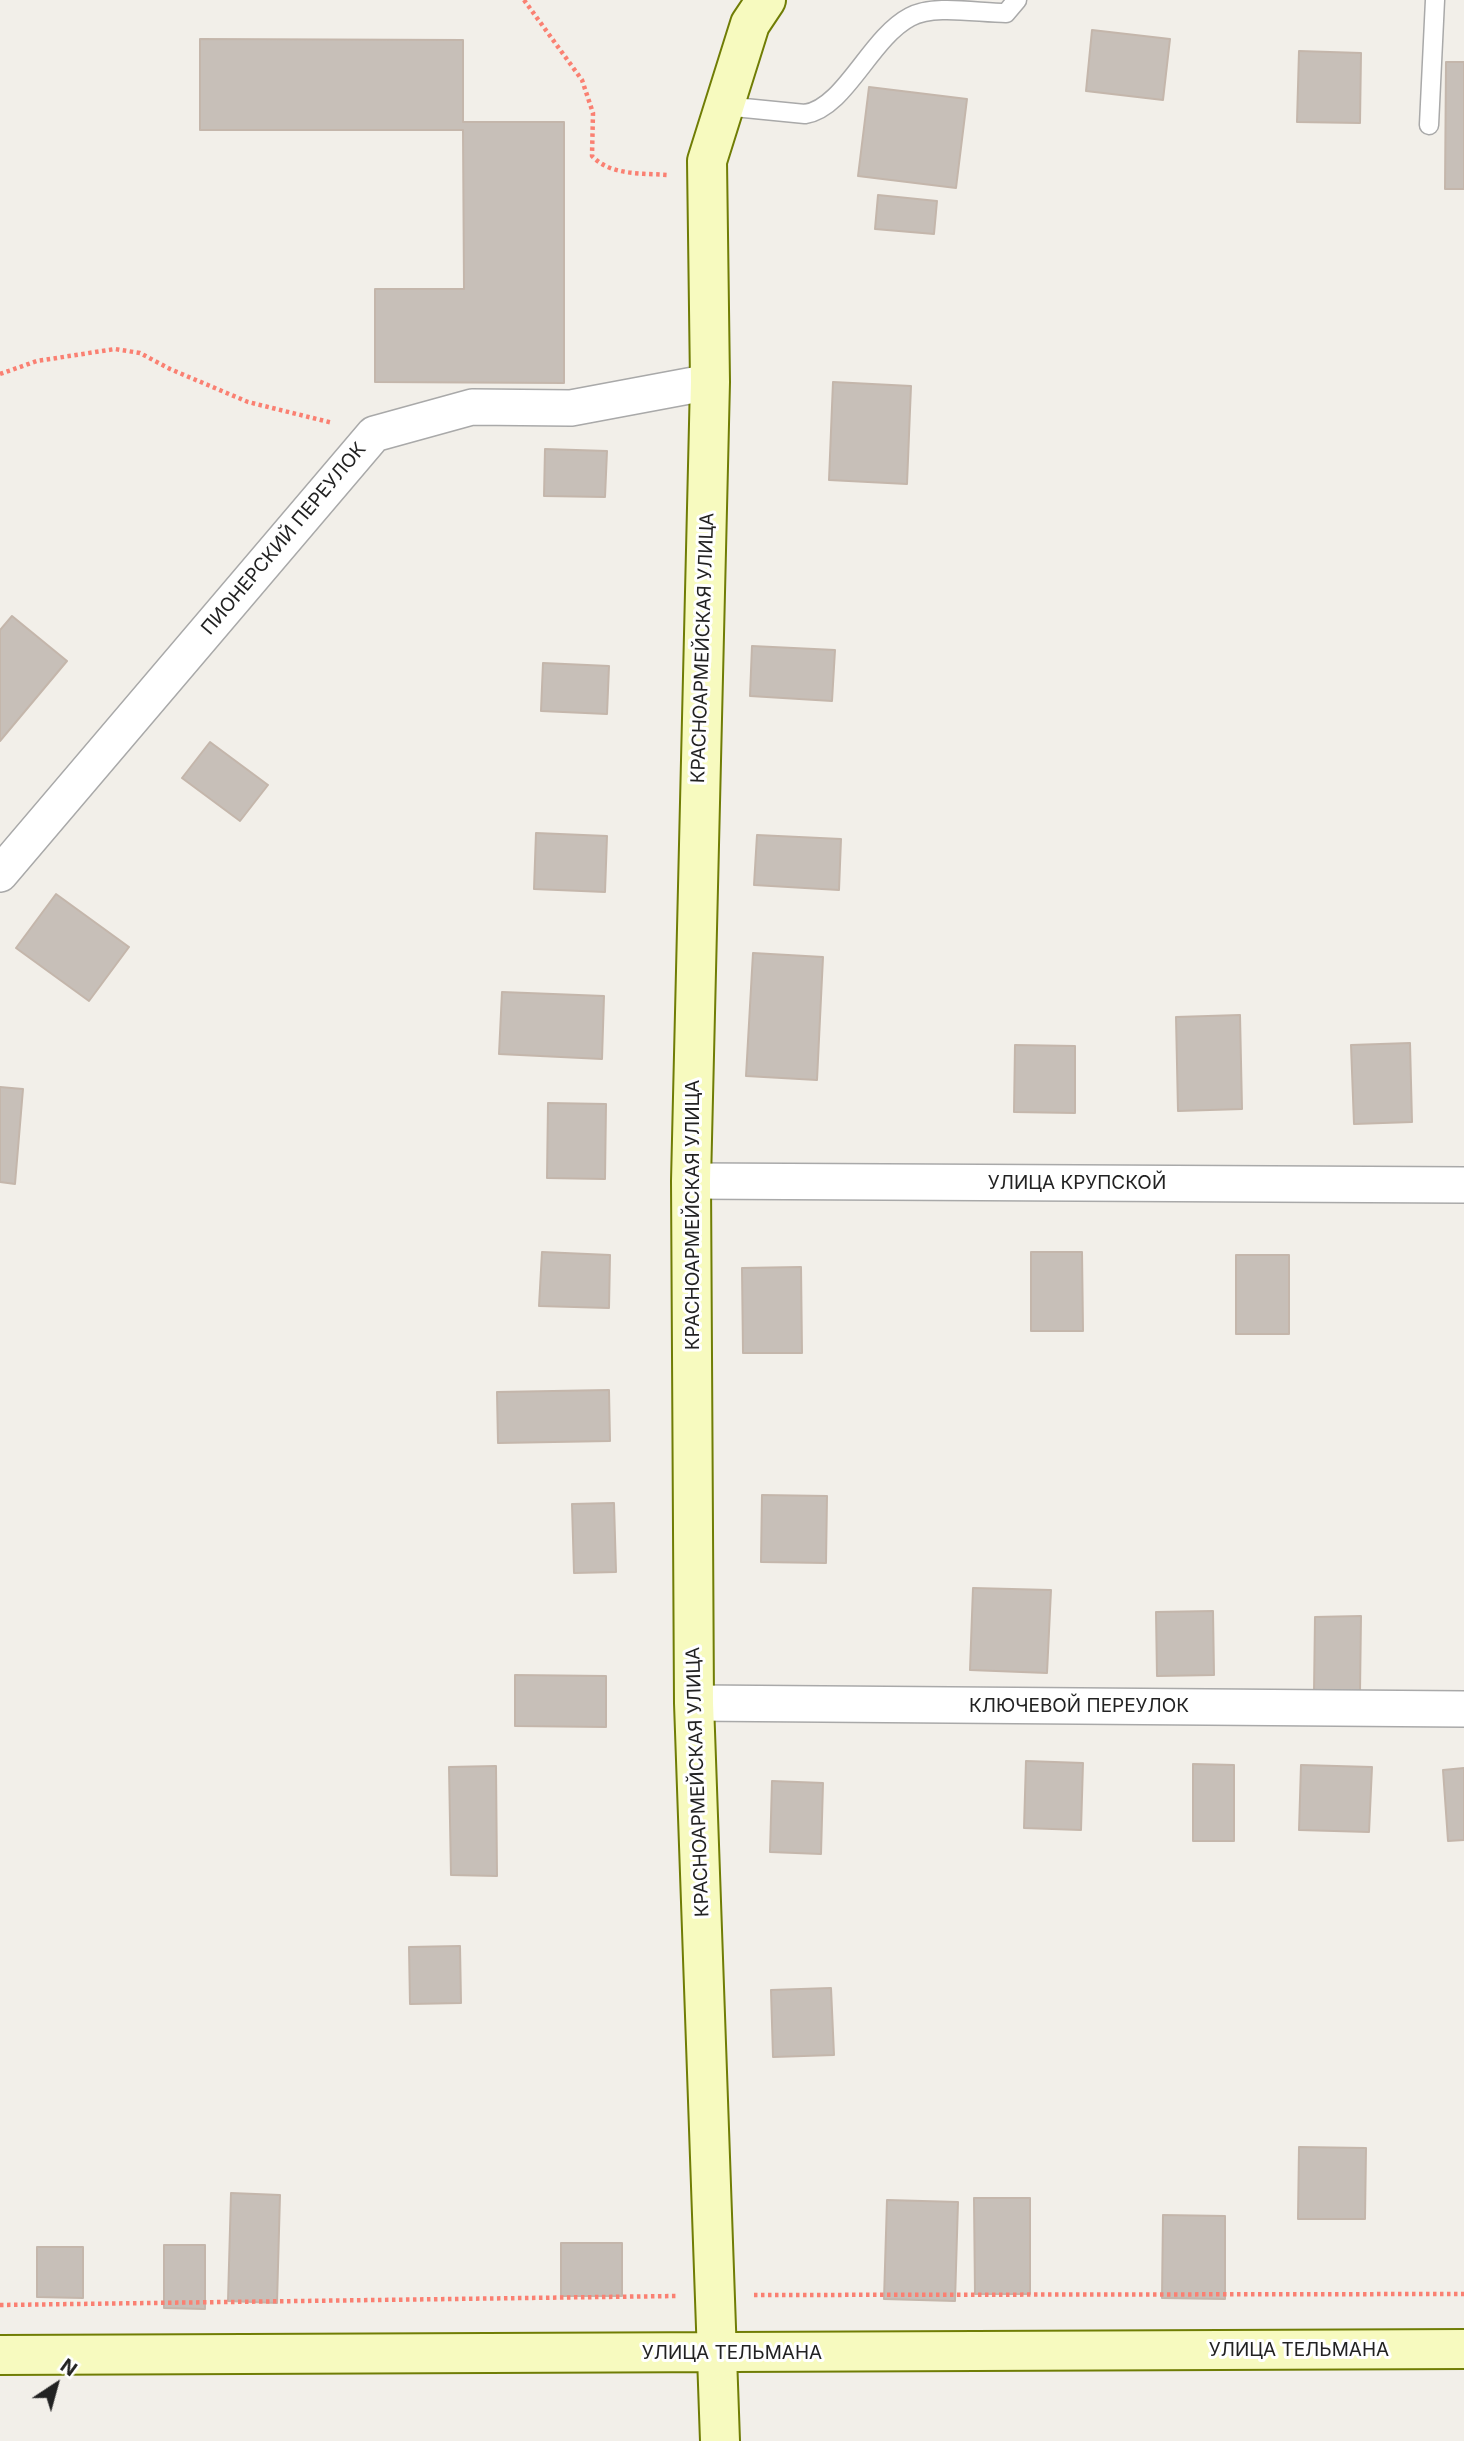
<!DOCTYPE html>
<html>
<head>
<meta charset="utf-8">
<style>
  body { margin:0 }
  #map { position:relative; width:1464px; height:2441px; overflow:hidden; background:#f2efe9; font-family:Inter,sans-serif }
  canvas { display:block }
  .north { position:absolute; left:21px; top:2350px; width:70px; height:70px; -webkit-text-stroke:5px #fff; paint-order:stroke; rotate:36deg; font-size:19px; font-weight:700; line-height:28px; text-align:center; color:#222 }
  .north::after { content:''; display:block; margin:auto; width:24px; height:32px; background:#222; clip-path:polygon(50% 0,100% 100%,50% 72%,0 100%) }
</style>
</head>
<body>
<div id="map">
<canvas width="1464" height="2441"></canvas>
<div class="north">N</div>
</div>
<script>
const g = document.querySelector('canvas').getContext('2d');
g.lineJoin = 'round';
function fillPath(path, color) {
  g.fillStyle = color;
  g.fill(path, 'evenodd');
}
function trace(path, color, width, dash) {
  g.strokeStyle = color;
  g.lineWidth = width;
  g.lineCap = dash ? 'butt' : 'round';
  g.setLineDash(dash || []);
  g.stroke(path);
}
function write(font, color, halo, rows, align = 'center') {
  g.font = font + ' Inter,sans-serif';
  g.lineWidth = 6;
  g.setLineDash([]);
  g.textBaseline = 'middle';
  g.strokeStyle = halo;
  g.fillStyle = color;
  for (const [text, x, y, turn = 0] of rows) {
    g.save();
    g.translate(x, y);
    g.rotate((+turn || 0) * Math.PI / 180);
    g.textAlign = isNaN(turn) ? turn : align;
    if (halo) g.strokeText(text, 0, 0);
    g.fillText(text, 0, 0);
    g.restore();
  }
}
const building = new Path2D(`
  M 1092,30 L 1170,39 L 1163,100 L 1086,91 Z
  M 200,39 L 463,40 L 463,122 L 564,122 L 564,383 L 375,382 L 375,289 L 464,289 L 463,130 L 200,130 Z
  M 1299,51 L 1361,53 L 1360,123 L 1297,122 Z
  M 1446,62 L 1464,62 L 1464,189 L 1445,189 Z
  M 869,87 L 967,99 L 956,188 L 858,176 Z
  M 878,195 L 937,201 L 934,234 L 875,229 Z
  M 833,382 L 911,386 L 907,484 L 829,480 Z
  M 545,449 L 607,451 L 605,497 L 544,496 Z
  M 12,616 L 67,661 L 0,741 L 0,630 Z
  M 752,646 L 835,650 L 832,701 L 750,696 Z
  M 543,663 L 609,666 L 607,714 L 541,711 Z
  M 210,742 L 268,785 L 240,821 L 182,778 Z
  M 536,833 L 607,836 L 605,892 L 534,889 Z
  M 757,835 L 841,839 L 839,890 L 754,885 Z
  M 56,894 L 129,947 L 89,1001 L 16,948 Z
  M 753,953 L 823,957 L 817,1080 L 746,1076 Z
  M 502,992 L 604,996 L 602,1059 L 499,1054 Z
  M 1240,1015 L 1242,1109 L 1178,1111 L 1176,1017 Z
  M 1410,1043 L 1412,1122 L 1354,1124 L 1351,1045 Z
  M 1015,1045 L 1075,1046 L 1075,1113 L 1014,1112 Z
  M 0,1087 L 23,1089 L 15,1184 L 0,1182 Z
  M 548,1103 L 606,1104 L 605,1179 L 547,1178 Z
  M 542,1252 L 610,1255 L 609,1308 L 539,1306 Z
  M 1031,1252 L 1082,1252 L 1083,1331 L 1031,1331 Z
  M 1236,1255 L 1289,1255 L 1289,1334 L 1236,1334 Z
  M 801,1267 L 802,1353 L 743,1353 L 742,1268 Z
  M 609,1390 L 610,1441 L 498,1443 L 497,1392 Z
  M 762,1495 L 827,1496 L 826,1563 L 761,1562 Z
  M 614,1503 L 616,1572 L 574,1573 L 572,1504 Z
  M 973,1588 L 1051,1590 L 1047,1673 L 970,1670 Z
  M 1213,1611 L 1214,1675 L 1157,1676 L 1156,1612 Z
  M 1361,1616 L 1360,1692 L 1314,1692 L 1315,1617 Z
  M 515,1675 L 606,1676 L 606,1727 L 515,1726 Z
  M 1026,1761 L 1083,1763 L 1081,1830 L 1024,1828 Z
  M 1193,1764 L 1234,1765 L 1234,1841 L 1193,1841 Z
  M 1301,1765 L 1372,1767 L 1369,1832 L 1299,1830 Z
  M 496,1766 L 497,1876 L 451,1875 L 449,1767 Z
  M 1464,1768 L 1464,1840 L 1448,1841 L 1443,1770 Z
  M 772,1781 L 823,1783 L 821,1854 L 770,1852 Z
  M 460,1946 L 461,2003 L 410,2004 L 409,1947 Z
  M 831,1988 L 834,2055 L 773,2057 L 771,1990 Z
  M 1299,2147 L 1366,2148 L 1365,2219 L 1298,2219 Z
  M 231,2193 L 280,2195 L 277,2303 L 228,2301 Z
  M 974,2198 L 1030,2198 L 1030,2294 L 975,2294 Z
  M 887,2200 L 958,2202 L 955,2301 L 884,2299 Z
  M 1163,2215 L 1225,2216 L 1225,2299 L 1162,2298 Z
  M 561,2243 L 622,2243 L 622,2296 L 561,2296 Z
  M 164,2245 L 205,2245 L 205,2309 L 164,2308 Z
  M 37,2247 L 83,2247 L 83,2298 L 37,2297 Z`);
fillPath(building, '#c7bfb8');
trace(building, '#c4b6ab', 2);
const lane = new Path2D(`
  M 724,106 L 805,114 C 845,108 870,38 910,17 C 934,4 978,13 1006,13 L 1017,0
  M 1429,125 L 1435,0`);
const street = new Path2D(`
  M 0,874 L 374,434 L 472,407 L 571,408 L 710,382
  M 691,1181 L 1464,1185
  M 694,1703 L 1464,1709`);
const secondary = new Path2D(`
  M 0,2355 L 1464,2349
  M 720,2441 L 694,1703 L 691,1181 L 710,382 L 707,161 L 750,24 L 766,0`);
trace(lane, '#a9a9a9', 21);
trace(street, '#a9a9a9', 38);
trace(secondary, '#707d05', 42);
trace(new Path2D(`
  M 524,0 L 582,80 L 593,113 L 592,156 C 611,176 642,173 668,175
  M 0,374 L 37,361 L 115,349 L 140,353 L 170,369 L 248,402 L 333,423
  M 754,2295 L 1464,2294
  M 0,2305 L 676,2296`), '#fa8072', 4.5, [3.5, 3.5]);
trace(lane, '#fff', 18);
trace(street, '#fff', 35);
trace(secondary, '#f7fabf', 38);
write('19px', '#222', '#fff', [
  ["ПИОНЕРСКИЙ ПЕРЕУЛОК",284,539,-50],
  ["КРАСНОАРМЕЙСКАЯ УЛИЦА",703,648,-88],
  ["УЛИЦА КРУПСКОЙ",1077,1183],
  ["КРАСНОАРМЕЙСКАЯ УЛИЦА",693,1215,-90],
  ["КЛЮЧЕВОЙ ПЕРЕУЛОК",1079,1706],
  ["КРАСНОАРМЕЙСКАЯ УЛИЦА",698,1782,-92],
  ["УЛИЦА ТЕЛЬМАНА",1299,2350],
  ["УЛИЦА ТЕЛЬМАНА",732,2353]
]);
</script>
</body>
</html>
